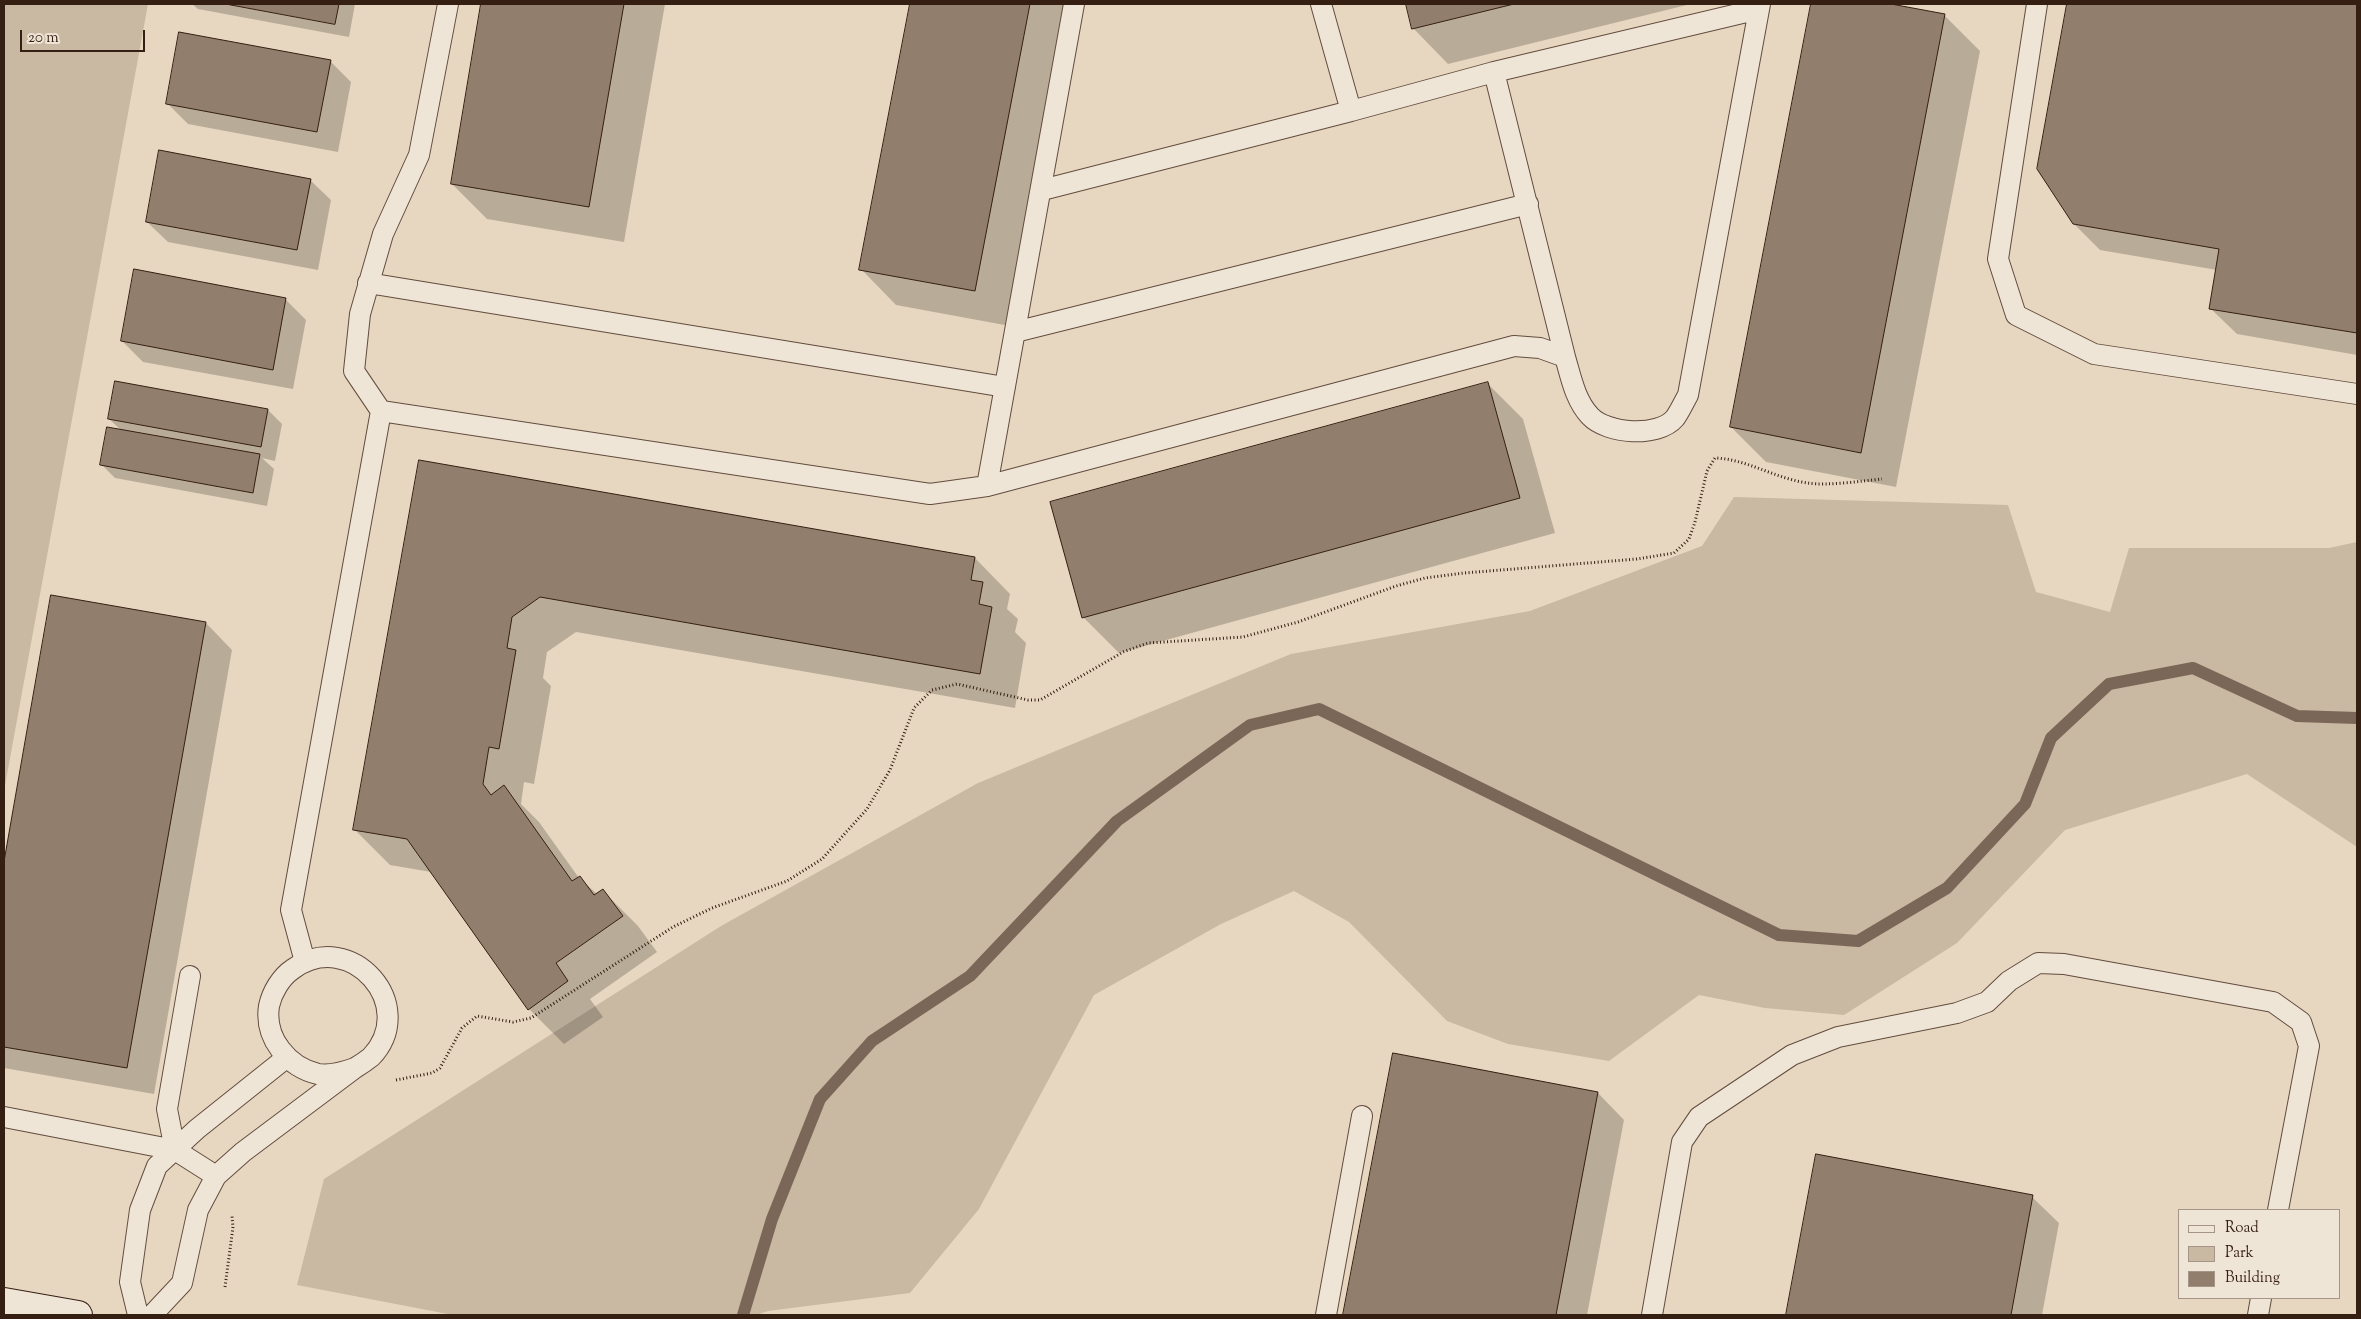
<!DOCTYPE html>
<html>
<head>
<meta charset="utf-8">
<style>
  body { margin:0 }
  #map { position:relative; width:2361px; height:1319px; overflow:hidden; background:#e7d7c0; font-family:"Sorts Mill Goudy",serif }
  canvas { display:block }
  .frame { position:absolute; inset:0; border:5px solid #351e12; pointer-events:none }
  .legend { position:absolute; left:2178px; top:1209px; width:162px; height:90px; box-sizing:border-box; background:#efe5d6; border:1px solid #a59588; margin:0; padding:6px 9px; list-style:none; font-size:15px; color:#351e12 }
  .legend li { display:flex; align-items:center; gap:10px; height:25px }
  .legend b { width:25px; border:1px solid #a59588 }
  .scale { position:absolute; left:20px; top:30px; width:125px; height:22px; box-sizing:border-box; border:2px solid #351e12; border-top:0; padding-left:6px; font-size:15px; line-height:18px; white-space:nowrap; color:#351e12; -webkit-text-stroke:4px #efe5d6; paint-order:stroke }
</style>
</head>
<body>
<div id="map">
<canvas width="2361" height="1319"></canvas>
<div class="frame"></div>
<ul class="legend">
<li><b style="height:6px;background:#efe5d6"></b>Road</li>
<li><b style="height:14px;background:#c9b8a2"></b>Park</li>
<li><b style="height:14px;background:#927e6c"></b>Building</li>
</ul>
<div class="scale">20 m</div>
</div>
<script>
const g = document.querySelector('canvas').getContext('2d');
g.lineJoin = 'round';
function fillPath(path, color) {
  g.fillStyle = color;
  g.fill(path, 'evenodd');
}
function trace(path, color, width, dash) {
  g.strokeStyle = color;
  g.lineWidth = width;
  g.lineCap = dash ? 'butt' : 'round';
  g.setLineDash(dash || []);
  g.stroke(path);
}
fillPath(new Path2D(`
  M 4,4 L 148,4 L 4,791 Z
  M 1734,497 L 2008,505 L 2036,592 L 2110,612 L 2129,548 L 2329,548 L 2357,542 L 2357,847 L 2247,774 L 2065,830 L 1957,943 L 1844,1015 L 1765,1008 L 1699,995 L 1609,1061 L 1508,1044 L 1447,1021 L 1349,922 L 1294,891 L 1221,924 L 1094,995 L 979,1209 L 910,1293 L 768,1311 L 756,1315 L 453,1315 L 297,1285 L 324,1179 L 721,926 L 978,783 L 1291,654 L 1530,611 L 1702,546 Z`), '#c9b8a2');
fillPath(new Path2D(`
  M 192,4 L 355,4 L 349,37 L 198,9 Z
  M 482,4 L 665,4 L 624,242 L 487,219 L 452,184 Z
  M 911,4 L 1072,4 L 1010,326 L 896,305 L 861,269 Z
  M 1407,4 L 1691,4 L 1448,64 L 1413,28 Z
  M 1813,4 L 1885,4 L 1944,15 L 1980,51 L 1896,487 L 1766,462 L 1731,427 Z
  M 2069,4 L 2357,4 L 2357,355 L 2237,334 L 2210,308 L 2217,270 L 2100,250 L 2074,224 L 2038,169 Z
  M 330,61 L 351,82 L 338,152 L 188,124 L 167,103 Z
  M 310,180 L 331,200 L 318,270 L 168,242 L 147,222 Z
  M 285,299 L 306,320 L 293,389 L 143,362 L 122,341 Z
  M 1487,383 L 1523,419 L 1555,533 L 1119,653 L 1084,618 L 1052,503 Z
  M 268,410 L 282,424 L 275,461 L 262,458 L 274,469 L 267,506 L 115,478 L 101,464 L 121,430 L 109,419 Z
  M 420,461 L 975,558 L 1010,594 L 1007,609 L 1018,619 L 1015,632 L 1026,643 L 1015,708 L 576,632 L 547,652 L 543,678 L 551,686 L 534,784 L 524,782 L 521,804 L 539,822 L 579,878 L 597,894 L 602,890 L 638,926 L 657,952 L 590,999 L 603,1017 L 564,1044 L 529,1009 L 431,872 L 390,865 L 355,830 Z
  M 52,596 L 206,623 L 232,650 L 154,1094 L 4,1068 L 4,869 Z
  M 1394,1054 L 1598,1093 L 1624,1120 L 1587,1315 L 1345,1315 Z
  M 1817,1156 L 2032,1197 L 2059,1223 L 2042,1315 L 1788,1315 Z`), '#0003');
trace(new Path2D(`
  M 743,1315 L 772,1219 L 820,1099 L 872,1041 L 970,976 L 1117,821 L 1250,725 L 1319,709 L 1779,935 L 1858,941 L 1947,888 L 2025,804 L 2051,738 L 2109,684 L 2193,668 L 2297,716 L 2357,718`), '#7b6757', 12);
const building = new Path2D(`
  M 226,4 L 339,4 L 335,24 Z
  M 481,4 L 624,4 L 589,207 L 451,184 Z
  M 910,4 L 1030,4 L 975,291 L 859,270 Z
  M 1406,4 L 1514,4 L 1412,29 Z
  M 1811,4 L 1891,4 L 1945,14 L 1861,453 L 1730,427 Z
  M 2067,4 L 2357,4 L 2357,333 L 2209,309 L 2219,249 L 2073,224 L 2037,169 Z
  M 179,32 L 331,60 L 317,132 L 166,104 Z
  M 159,150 L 311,179 L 297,250 L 146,222 Z
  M 134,269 L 286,298 L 273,370 L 121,341 Z
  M 115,381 L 268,409 L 261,447 L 108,419 Z
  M 1488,382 L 1520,498 L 1082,618 L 1050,502 Z
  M 107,427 L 260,454 L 253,493 L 100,465 Z
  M 419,460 L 975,557 L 971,580 L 983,582 L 979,604 L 992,607 L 980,674 L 540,597 L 512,617 L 507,648 L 516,650 L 499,749 L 489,747 L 483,784 L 491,795 L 504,785 L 572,881 L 580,876 L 594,895 L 603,889 L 623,916 L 556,963 L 568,981 L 528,1010 L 407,839 L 353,830 Z
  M 51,595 L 206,622 L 127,1068 L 4,1047 L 4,862 Z
  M 1393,1053 L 1598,1092 L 1556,1315 L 1343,1315 Z
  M 1816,1154 L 2033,1195 L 2011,1315 L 1786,1315 Z`);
fillPath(building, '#927e6c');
trace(building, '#351e12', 1);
const service = new Path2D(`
  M 1321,4 L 1351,111 L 1494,72 L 1759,9
  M 2037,4 L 1998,259 L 2016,315 L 2094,354 L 2357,394
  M 1494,72 L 1565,357
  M 1042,190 L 1351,111
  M 368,283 L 1005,387
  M 1015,332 L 1528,204
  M 381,411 L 354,371 L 360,314 L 383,234 L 419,155 L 448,4
  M 987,486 L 1074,4
  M 305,962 L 291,910 L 381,411 L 930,494 L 987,486 L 1514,346 L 1540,348 L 1565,357 C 1571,377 1575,400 1590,416 C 1607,434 1658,438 1675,418 C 1680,411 1684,402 1688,395 L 1760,4
  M 190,976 L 167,1109 L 175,1150 L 216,1176
  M 4,1117 L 175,1150
  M 138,1315 L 130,1282 L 140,1210 L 157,1166 L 197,1129 L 286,1058
  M 152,1315 L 182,1283 L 198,1210 L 216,1176 L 243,1152 L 355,1068 C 360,1065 366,1061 371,1057 C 420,1006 351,927 293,969 C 281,977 272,992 269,1006 C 264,1038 288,1067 318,1074 C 331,1076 344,1072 355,1068
  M 1326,1315 L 1362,1116
  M 1652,1315 L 1682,1142 L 1699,1117 L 1792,1055 L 1838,1037 L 1957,1013 L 1987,1002 L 2009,981 L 2038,963 L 2064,964 L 2273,1002 L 2301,1022 L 2309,1046 L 2278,1210
  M 2258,1315 L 2261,1298`);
const secondary = new Path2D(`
  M 4,1302 L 78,1315`);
trace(service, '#624c3e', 22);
trace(secondary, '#351e12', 30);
trace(new Path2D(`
  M 396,1080 L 432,1073 L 440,1068 L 462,1028 L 477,1016 L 513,1022 L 531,1018 L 673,927 L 712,908 L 787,881 L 822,859 L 867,809 L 890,770 L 914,708 L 932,690 L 957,684 L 1028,700 L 1040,700 L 1123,652 L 1148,643 L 1243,637 L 1298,622 L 1396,586 L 1425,578 L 1464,573 L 1637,559 L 1674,553 L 1689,539 L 1695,522 L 1707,471 L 1715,458 C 1747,459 1776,479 1808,483 C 1827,486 1862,481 1882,479
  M 225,1287 L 233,1227 L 232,1216`), '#351e12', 3, [1, 2.5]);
trace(service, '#efe5d6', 20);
trace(secondary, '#efe5d6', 28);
</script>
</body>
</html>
